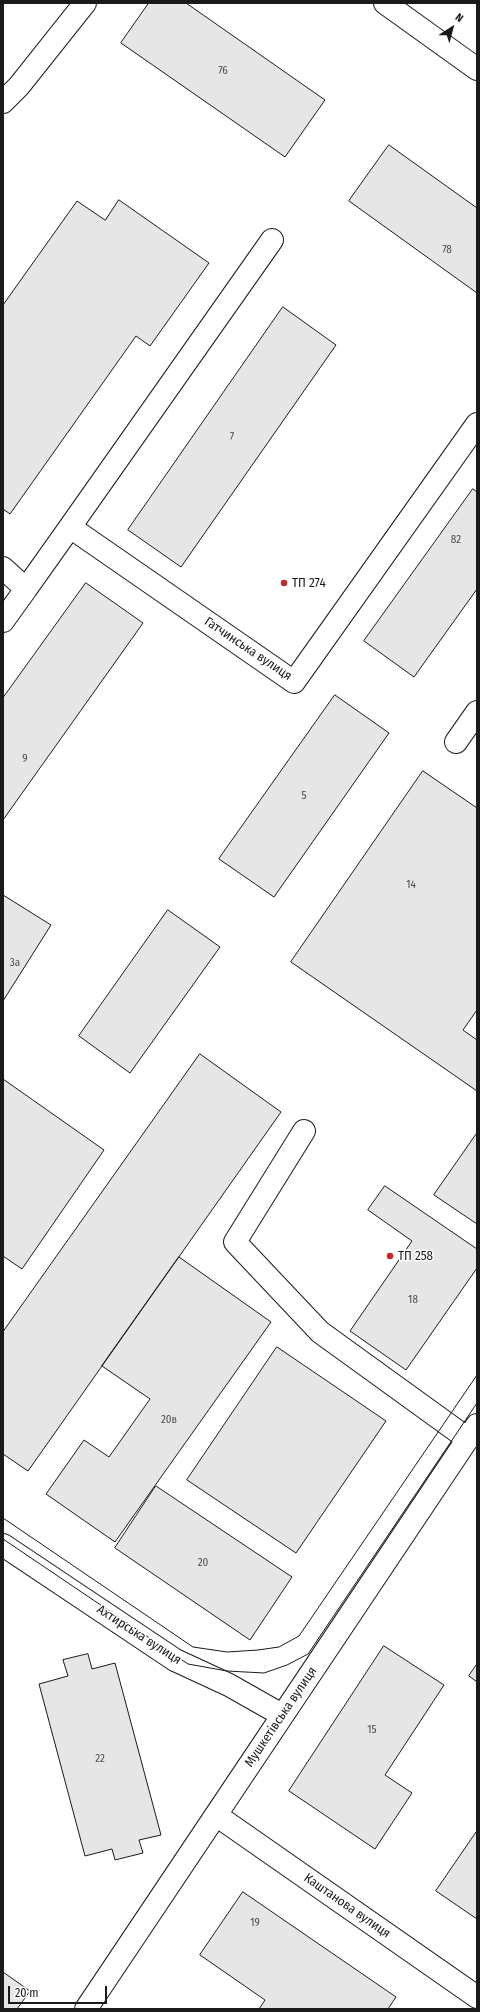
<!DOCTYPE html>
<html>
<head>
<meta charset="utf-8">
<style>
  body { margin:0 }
  #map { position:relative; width:480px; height:2012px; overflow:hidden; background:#fff; font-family:"Fira Sans Condensed",sans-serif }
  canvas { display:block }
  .frame { position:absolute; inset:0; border:4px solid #1a1a1a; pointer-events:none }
  .north { position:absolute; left:432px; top:8px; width:40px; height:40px; -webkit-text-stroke:3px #fff; paint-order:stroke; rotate:36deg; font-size:11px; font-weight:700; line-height:16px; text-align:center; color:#1a1a1a }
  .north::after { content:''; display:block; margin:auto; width:14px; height:18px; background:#1a1a1a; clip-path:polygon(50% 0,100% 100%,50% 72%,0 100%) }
  .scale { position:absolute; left:8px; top:1986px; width:99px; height:18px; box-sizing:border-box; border:2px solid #1a1a1a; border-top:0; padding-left:5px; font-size:12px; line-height:14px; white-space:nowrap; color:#1a1a1a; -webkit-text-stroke:3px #fff; paint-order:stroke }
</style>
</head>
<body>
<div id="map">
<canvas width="480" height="2012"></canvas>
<div class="frame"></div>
<div class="north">N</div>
<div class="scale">20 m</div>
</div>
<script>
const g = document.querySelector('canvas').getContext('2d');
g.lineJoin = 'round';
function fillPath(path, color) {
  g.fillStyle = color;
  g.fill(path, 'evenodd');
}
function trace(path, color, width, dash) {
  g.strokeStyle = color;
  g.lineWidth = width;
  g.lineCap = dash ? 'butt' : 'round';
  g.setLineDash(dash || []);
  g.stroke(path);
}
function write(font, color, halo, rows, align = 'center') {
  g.font = font + ' "Fira Sans Condensed",sans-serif';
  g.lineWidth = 3;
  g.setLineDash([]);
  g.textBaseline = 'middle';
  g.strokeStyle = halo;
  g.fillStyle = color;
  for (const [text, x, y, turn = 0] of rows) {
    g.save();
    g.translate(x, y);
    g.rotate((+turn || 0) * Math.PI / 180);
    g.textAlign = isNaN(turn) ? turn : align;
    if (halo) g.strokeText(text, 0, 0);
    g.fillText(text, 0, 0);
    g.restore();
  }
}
const building = new Path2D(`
  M 149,3 L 186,3 L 325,100 L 285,157 L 121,43 Z
  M 389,145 L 477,208 L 477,293 L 349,201 Z
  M 119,200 L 209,263 L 150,346 L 136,336 L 10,514 L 3,509 L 3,305 L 77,201 L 105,220 Z
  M 283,307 L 336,345 L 181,567 L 128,530 Z
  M 473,489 L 477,492 L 477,589 L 414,677 L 364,641 Z
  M 86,583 L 143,623 L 3,820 L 3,698 Z
  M 335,695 L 389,733 L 274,897 L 219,859 Z
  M 423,771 L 477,808 L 477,1010 L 463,1030 L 477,1040 L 477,1091 L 291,962 Z
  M 3,895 L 51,925 L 3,1001 Z
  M 168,910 L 220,947 L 130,1073 L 79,1036 Z
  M 200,1054 L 281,1112 L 28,1471 L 3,1454 L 3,1332 Z
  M 3,1079 L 104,1150 L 22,1269 L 3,1256 Z
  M 477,1133 L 477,1224 L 434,1195 Z
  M 385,1186 L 477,1249 L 477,1268 L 406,1370 L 350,1331 L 412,1241 L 368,1210 Z
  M 179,1257 L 271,1322 L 115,1542 L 46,1494 L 84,1440 L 109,1457 L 150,1399 L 102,1366 Z
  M 277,1347 L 386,1421 L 296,1553 L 187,1480 Z
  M 156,1486 L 292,1577 L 250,1640 L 115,1548 Z
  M 384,1646 L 444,1685 L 385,1775 L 412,1793 L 375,1849 L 289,1791 Z
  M 88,1654 L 92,1669 L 115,1663 L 161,1835 L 139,1840 L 143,1853 L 115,1860 L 112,1849 L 85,1856 L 39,1684 L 68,1676 L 63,1660 Z
  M 477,1664 L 477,1682 L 469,1676 Z
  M 477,1831 L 477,1919 L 436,1891 Z
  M 243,1892 L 396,1997 L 388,2009 L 259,2009 L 265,2000 L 200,1955 Z
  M 3,1972 L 30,1991 L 17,2009 L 3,2009 Z`);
fillPath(building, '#e6e6e6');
trace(building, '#1a1a1a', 1);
const minor = new Path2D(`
  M 70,527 L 272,240
  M 3,568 L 26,589 L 70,527 L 294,682 L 477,424
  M 3,621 L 26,589
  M 456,742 L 477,712
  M 304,1131 L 235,1242 L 320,1332 L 468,1439
  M 3,1545 L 175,1660 L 229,1685 L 282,1715
  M 216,1815 L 477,1997
  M 86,2009 L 477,1425`);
const major = new Path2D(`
  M 385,3 L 477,69
  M 3,102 L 19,86 L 85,3`);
trace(minor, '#1a1a1a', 24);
trace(major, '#1a1a1a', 24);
trace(minor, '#fff', 22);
trace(major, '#fff', 22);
trace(new Path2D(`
  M 3,1518 L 193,1647 L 227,1652 L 258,1650 L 279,1647 L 299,1636 L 477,1375
  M 3,1539 L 188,1664 L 227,1671 L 264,1673 L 287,1665 L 308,1654 L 477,1403`), '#1a1a1a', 1);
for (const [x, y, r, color] of [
  [284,583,4,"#c62828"],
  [390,1256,4,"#c62828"]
]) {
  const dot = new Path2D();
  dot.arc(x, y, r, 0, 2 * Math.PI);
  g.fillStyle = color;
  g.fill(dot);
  trace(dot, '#fff', 1.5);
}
write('11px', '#4d4d4d', null, [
  ["76",223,71],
  ["78",447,250],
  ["7",232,437],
  ["82",456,540],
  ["9",25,759],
  ["5",304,796],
  ["14",411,885],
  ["3а",15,963],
  ["18",413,1300],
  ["20в",169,1420],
  ["20",203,1563],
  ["15",372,1730],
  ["22",100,1759],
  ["19",255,1923]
]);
write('13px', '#1a1a1a', '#fff', [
  ["ТП 274",292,583],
  ["ТП 258",398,1256]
], 'left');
write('13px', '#1a1a1a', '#fff', [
  ["Гатчинська вулиця",248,649,34],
  ["Ахтирська вулиця",139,1635,33],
  ["Мушкетівська вулиця",281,1717,-56],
  ["Каштанова вулиця",347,1906,35]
]);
</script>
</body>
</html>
